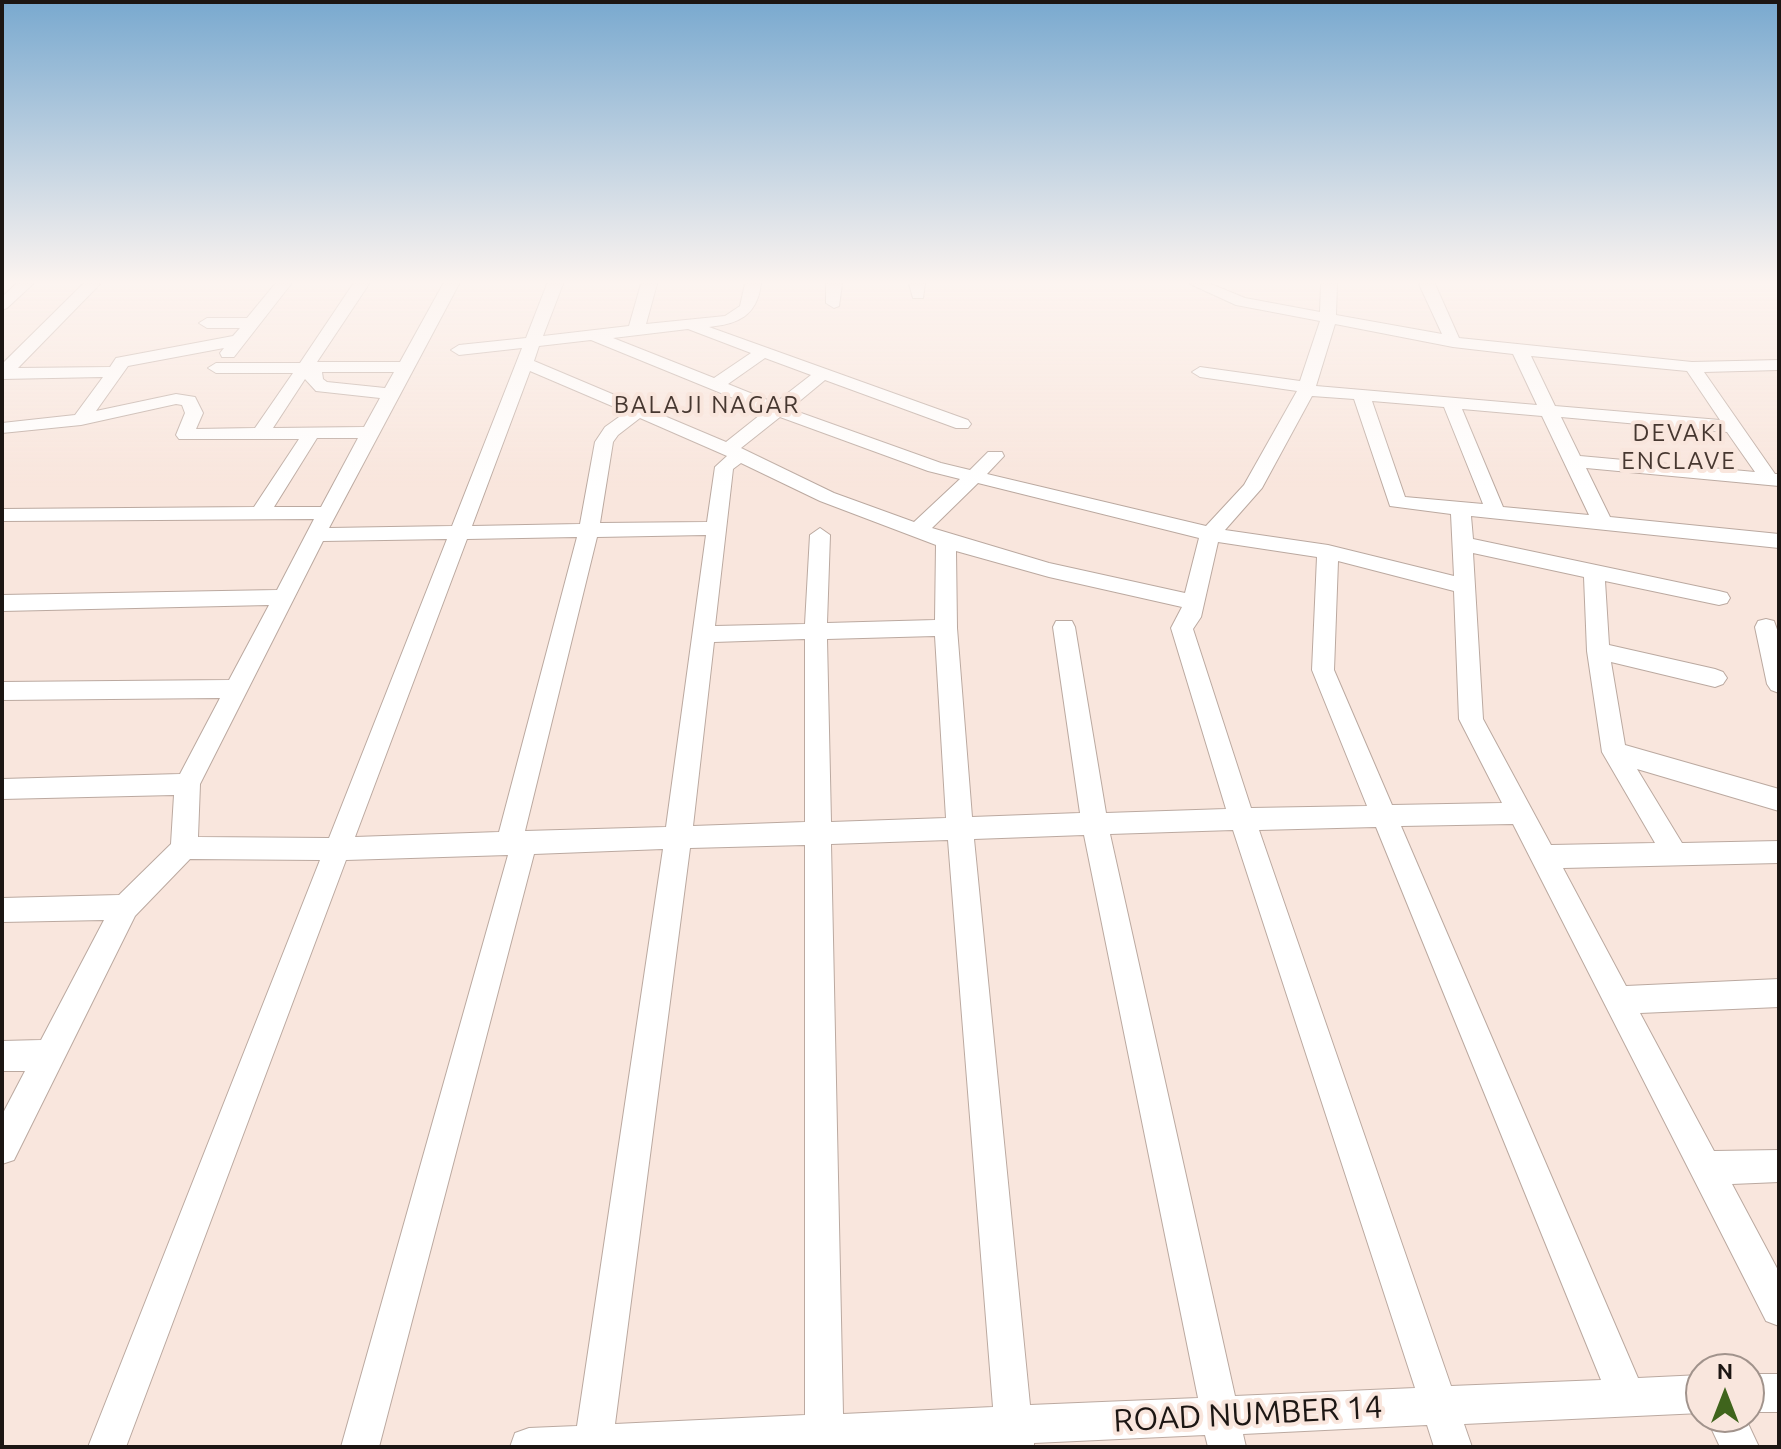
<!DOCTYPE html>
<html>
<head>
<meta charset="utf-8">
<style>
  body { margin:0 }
  #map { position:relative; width:1781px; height:1449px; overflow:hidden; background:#f9e6dd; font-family:Ubuntu,sans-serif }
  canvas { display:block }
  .frame { position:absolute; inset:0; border:4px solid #1c1613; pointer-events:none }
  .north { position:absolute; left:1685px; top:1353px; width:80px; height:80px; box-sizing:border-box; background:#f9e6dd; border:2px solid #a1938c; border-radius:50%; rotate:0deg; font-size:22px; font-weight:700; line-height:32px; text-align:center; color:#1c1613 }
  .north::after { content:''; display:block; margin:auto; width:28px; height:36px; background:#3f641c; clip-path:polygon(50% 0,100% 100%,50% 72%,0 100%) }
</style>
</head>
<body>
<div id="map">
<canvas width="1781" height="1449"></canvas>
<div class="frame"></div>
<div class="north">N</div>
</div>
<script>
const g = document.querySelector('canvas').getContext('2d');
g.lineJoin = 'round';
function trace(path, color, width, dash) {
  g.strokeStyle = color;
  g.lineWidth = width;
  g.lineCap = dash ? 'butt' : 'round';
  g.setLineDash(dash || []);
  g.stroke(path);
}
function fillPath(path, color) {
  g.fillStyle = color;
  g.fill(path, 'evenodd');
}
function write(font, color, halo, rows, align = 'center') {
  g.font = font + ' Ubuntu,sans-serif';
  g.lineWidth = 8;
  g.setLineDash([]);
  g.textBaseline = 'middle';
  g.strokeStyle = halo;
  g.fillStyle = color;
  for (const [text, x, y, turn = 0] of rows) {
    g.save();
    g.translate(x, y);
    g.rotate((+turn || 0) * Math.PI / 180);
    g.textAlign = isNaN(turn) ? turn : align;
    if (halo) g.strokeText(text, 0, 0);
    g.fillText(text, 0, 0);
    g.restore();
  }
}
const minor = new Path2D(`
  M 16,284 L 33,284 L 7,308 L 2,310 L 2,297 Z
  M 83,284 L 100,284 L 18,368 L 110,367 L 116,358 L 233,336 L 240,328 L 207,328 L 199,323 L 207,318 L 247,318 L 275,284 L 291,284 L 234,357 L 222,357 L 220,353 L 224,348 L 128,366 L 96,411 L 176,394 L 195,397 L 203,413 L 196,429 L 255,428 L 293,373 L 216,373 L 208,368 L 216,363 L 300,363 L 353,284 L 369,284 L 317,362 L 400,362 L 443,284 L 459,284 L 329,528 L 452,526 L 522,348 L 459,355 L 451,350 L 459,345 L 526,338 L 547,284 L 563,284 L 543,336 L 629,326 L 641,284 L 657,284 L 646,324 L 725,316 L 740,306 L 745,284 L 761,284 C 757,316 738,324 709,327 L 968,420 L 971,424 L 968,428 L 956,428 L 825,380 L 790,409 L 941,463 L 970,470 L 988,452 L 1002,452 L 1004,456 L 987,474 L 1206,526 L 1244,485 L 1297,391 L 1200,377 L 1192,372 L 1200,367 L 1300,381 L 1320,321 L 1236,305 L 1190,284 L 1211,284 L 1245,298 L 1320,312 L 1321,284 L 1337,284 L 1336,315 L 1442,334 L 1419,284 L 1435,284 L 1459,338 L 1692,362 L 1779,360 L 1779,370 L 1704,372 L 1775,474 L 1779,474 L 1779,486 L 1586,468 L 1610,517 L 1779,534 L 1779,548 L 1471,516 L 1473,539 L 1719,591 L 1727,593 L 1730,598 L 1727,603 L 1719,605 L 1605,581 L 1609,645 L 1715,669 L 1723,672 L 1727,678 L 1723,684 L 1715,687 L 1611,662 L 1625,745 L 1779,789 L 1779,811 L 1637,769 L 1682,843 L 1779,841 L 1779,863 L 1563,868 L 1626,986 L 1779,979 L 1779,1007 L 1640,1013 L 1714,1151 L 1779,1150 L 1779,1182 L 1732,1184 L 1779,1272 L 1779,1326 L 1766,1321 L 1513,824 L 1401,826 L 1638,1378 L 1701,1375 L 1701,1413 L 1464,1424 L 1472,1447 L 1434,1447 L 1427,1425 L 1243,1434 L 1246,1447 L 1208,1447 L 1205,1435 L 1034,1443 L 1034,1447 L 510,1447 L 515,1433 L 529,1428 L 577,1426 L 663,849 L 534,854 L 379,1447 L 341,1447 L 508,855 L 346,860 L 126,1447 L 88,1447 L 320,860 L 190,859 L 135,916 L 14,1160 L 2,1164 L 2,1115 L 25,1071 L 2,1071 L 2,1041 L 41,1040 L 104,920 L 2,922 L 2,898 L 119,895 L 171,844 L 174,795 L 2,799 L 2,779 L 180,774 L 220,698 L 2,700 L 2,682 L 229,680 L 269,605 L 2,611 L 2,595 L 277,590 L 314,519 L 2,521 L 2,509 L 254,507 L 299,439 L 179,439 L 176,435 L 185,413 L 182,405 L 176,404 L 81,425 L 2,433 L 2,423 L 75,415 L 103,377 L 2,379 L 2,364 ZM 1335,324 L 1453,347 L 1513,354 L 1537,405 L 1316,386 ZM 688,329 L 751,353 L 714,378 L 613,338 ZM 591,340 L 765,411 L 726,442 L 534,361 L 539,346 ZM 1531,356 L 1687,371 L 1720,420 L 1555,406 ZM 765,358 L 811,375 L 775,403 L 728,384 ZM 530,371 L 626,412 L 605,427 L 595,442 L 580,524 L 472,526 ZM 322,372 L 394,372 L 385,388 L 327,382 L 323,379 ZM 305,379 L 316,391 L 380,398 L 364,427 L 273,428 ZM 1312,396 L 1354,399 L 1390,506 L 1451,514 L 1454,576 L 1328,545 L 1225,530 L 1262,488 ZM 1372,401 L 1444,407 L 1483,504 L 1405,497 ZM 1462,409 L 1542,416 L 1589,515 L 1503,507 ZM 780,417 L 928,471 L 960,479 L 914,522 L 834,493 L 741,448 ZM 1561,417 L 1727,432 L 1755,472 L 1580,456 ZM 640,418 L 727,456 L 715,467 L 707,522 L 600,523 L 613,442 L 618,435 ZM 317,438 L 358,438 L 321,507 L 274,507 ZM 741,463 L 820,501 L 936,545 L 935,620 L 827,623 L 830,535 L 820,528 L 810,535 L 805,624 L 715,626 L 733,469 ZM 978,483 L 1199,538 L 1185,593 L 1049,563 L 932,528 ZM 706,535 L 666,827 L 525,831 L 597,537 ZM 577,537 L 499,832 L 355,837 L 467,539 ZM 447,539 L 329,838 L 198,837 L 200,784 L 323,541 ZM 1218,542 L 1317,557 L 1312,670 L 1367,806 L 1251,808 L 1193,629 L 1201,617 ZM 956,551 L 1049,577 L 1182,607 L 1171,628 L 1226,809 L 1106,813 L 1075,627 L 1072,621 L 1056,621 L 1053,627 L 1080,813 L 972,817 L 957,628 ZM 1473,553 L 1584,577 L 1587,651 L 1602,752 L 1655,843 L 1551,845 L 1483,719 ZM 1338,561 L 1454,591 L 1459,719 L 1502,803 L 1392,805 L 1334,670 ZM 935,636 L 946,818 L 831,822 L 827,639 ZM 805,639 L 805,822 L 693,826 L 714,642 ZM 1376,827 L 1601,1380 L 1451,1386 L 1259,830 ZM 1233,830 L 1415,1388 L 1235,1396 L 1110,834 ZM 1084,835 L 1198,1398 L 1030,1405 L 974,839 ZM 948,840 L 993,1407 L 843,1414 L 831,844 ZM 805,845 L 805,1415 L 615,1424 L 690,848 Z
  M 826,284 L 842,284 L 839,306 L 834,308 L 826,303 Z
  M 909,284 L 925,284 L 923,298 L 913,298 Z
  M 1766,619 L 1774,621 L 1779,635 L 1779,693 L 1771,690 L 1767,684 L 1755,627 L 1758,621 Z
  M 1749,1374 L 1779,1374 L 1779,1412 L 1749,1412 Z
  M 1706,1417 L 1745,1417 L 1759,1447 L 1720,1447 Z`);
trace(minor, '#bba9a0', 2);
fillPath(minor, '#fff');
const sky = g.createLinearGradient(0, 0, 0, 487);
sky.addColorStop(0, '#79a9cf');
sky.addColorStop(0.58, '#fcf4f0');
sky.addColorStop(1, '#fcf4f000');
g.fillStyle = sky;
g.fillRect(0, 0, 1781, 487);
g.letterSpacing = '2px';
write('24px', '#463730', '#f9e6dd', [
  ["BALAJI NAGAR",707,405],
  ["DEVAKI",1679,433],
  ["ENCLAVE",1679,461]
]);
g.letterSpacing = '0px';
write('32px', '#1c1613', '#f9e6dd', [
  ["ROAD NUMBER 14",1248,1414,-3]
]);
</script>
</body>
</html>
